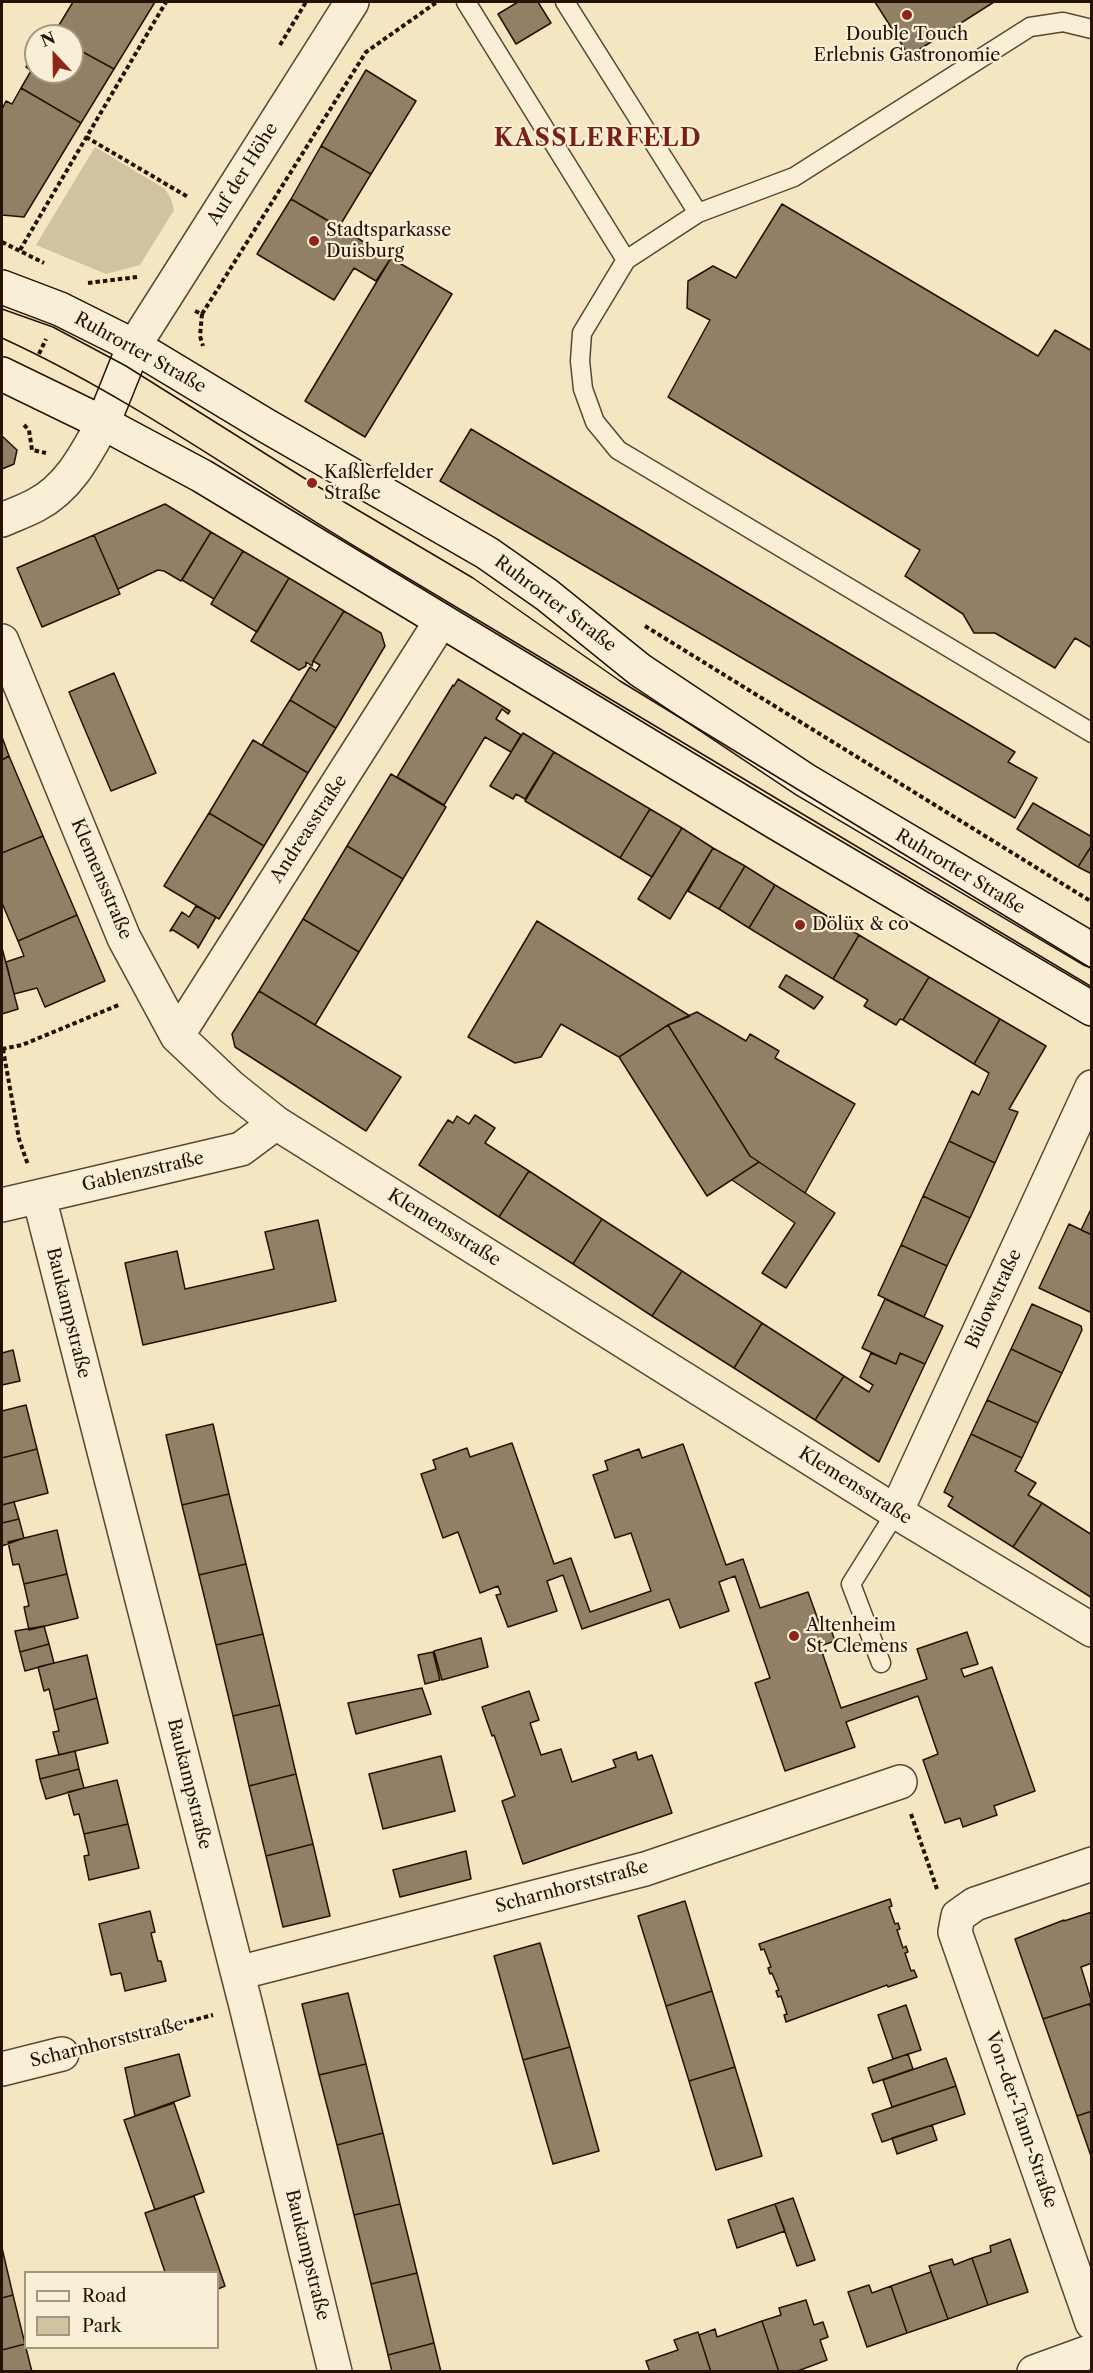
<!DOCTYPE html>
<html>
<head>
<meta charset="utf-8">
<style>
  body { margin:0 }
  #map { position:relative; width:1093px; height:2373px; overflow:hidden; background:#f4e6c0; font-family:"Libre Caslon Text",serif }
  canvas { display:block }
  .frame { position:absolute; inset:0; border:3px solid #271104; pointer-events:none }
  .legend { position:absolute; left:24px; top:2271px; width:195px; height:78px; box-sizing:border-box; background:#f8efd6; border:2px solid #a49682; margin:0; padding:8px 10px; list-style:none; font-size:18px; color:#271104 }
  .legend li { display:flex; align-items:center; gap:12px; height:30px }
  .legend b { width:30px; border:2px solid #a49682 }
  .north { position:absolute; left:24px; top:24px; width:60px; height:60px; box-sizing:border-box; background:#f8efd6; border:2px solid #a49682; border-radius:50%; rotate:338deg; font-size:16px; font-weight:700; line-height:24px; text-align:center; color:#271104 }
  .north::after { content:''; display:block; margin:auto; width:21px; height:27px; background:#8f2418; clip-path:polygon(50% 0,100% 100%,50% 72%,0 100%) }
</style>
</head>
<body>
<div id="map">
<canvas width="1093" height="2373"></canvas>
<div class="frame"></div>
<ul class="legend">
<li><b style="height:8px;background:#f8efd6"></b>Road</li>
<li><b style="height:16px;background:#d1c2a0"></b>Park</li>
</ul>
<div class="north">N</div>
</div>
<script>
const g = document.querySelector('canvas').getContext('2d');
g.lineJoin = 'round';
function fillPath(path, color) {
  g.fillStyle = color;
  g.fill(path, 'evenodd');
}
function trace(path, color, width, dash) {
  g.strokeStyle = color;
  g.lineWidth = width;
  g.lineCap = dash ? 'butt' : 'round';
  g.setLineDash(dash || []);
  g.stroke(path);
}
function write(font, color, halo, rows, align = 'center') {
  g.font = font + ' "Libre Caslon Text",serif';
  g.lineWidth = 4.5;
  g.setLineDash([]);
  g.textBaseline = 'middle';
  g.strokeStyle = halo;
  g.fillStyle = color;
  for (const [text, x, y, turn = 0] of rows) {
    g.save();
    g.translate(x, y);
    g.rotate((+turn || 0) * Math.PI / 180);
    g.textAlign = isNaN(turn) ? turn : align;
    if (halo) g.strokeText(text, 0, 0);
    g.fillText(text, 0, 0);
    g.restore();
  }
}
fillPath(new Path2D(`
  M 95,147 L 165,189 L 171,199 L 174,210 L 140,265 L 106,274 L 36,245 Z`), '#d1c2a0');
const building = new Path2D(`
  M 73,2 L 155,2 L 114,69 L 72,46 L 72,36 L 53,35 Z
  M 518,2 L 538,2 L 551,23 L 516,44 L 498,14 Z
  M 875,2 L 994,2 L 909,56 Z
  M 72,46 L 114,69 L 81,123 L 21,88 L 31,71 L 26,67 L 36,51 L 36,72 L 72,72 Z
  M 366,70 L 416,101 L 371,174 L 321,146 Z
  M 21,88 L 81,123 L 24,217 L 2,215 L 2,109 L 6,101 L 12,104 Z
  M 321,146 L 371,174 L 339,227 L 291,199 Z
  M 291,199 L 391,258 L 376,281 L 354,268 L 334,300 L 257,254 Z
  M 782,204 L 1038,356 L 1055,330 L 1092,351 L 1092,648 L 1075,638 L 1055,668 L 995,633 L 974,633 L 963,614 L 905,576 L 920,550 L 668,397 L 710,320 L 687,308 L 688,281 L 713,266 L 736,278 Z
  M 391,258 L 452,294 L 365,437 L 305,401 Z
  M 471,429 L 1015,752 L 1008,762 L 1037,778 L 1015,818 L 440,481 Z
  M 2,436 L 17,450 L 14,464 L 2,469 Z
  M 165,504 L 211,532 L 181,581 L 164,571 L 158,570 L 118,589 L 94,535 Z
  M 211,532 L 243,551 L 214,599 L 182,580 Z
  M 94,535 L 120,594 L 42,627 L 17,568 Z
  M 243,551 L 289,578 L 257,632 L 211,604 Z
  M 289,578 L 344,611 L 313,661 L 312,666 L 306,662 L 306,666 L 299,670 L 251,641 Z
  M 344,611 L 381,633 L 385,646 L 336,728 L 290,700 L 310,667 L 316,671 L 320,665 L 313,661 Z
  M 114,673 L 156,773 L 111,791 L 69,692 Z
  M 458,679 L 510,711 L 508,714 L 502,709 L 496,719 L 521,735 L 511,752 L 485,737 L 444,805 L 397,777 L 453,685 L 454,686 Z
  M 290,700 L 336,728 L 308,773 L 262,745 Z
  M 523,733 L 554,752 L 525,799 L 516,794 L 513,799 L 490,786 Z
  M 2,737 L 9,756 L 2,760 Z
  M 253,740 L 308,773 L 264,846 L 209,813 Z
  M 554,752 L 650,809 L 620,858 L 525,801 Z
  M 9,756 L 43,836 L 2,853 L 2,760 Z
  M 391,774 L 446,807 L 403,879 L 347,846 Z
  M 1033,803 L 1092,837 L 1092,845 L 1078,867 L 1017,829 Z
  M 650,809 L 682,828 L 652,877 L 620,858 Z
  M 209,813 L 264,846 L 219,919 L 164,886 Z
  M 682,828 L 713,848 L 670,919 L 638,899 Z
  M 43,836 L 77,915 L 18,941 L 2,903 L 2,853 Z
  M 1092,845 L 1092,874 L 1078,867 Z
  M 347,846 L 403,879 L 359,952 L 303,919 Z
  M 713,848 L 745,866 L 719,909 L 688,891 Z
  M 745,866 L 775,885 L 749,928 L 719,909 Z
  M 775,885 L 859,935 L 833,979 L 749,928 Z
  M 196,906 L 216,917 L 198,948 L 197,945 L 173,930 L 170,931 L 182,912 L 189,917 Z
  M 77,915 L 105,981 L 45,1007 L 37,988 L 14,994 L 6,962 L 24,956 L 18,941 Z
  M 303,919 L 359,952 L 315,1025 L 259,991 Z
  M 537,921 L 690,1016 L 668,1025 L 619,1057 L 561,1024 L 541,1057 L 515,1063 L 468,1037 Z
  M 859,935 L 929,977 L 903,1020 L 900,1019 L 896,1025 L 864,1006 L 868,1000 L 833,979 Z
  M 2,948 L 18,1009 L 2,1014 Z
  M 786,975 L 823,997 L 814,1009 L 779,987 Z
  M 929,977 L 1000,1019 L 974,1064 L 903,1020 Z
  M 259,991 L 401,1077 L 366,1131 L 235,1047 L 232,1034 Z
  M 697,1012 L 746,1041 L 750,1034 L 779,1051 L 775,1058 L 855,1104 L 805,1193 L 750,1156 L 668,1025 Z
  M 1000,1019 L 1046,1046 L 1009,1109 L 1018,1112 L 995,1163 L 949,1141 L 972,1091 L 979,1095 L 989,1073 L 974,1064 Z
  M 668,1025 L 750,1156 L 759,1162 L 707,1196 L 619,1057 Z
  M 475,1115 L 495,1128 L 485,1143 L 529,1171 L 499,1217 L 419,1165 L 448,1120 L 453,1123 L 457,1116 L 469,1124 Z
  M 949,1141 L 995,1163 L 970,1218 L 923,1196 Z
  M 759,1162 L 835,1213 L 786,1288 L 762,1273 L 795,1223 L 732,1180 Z
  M 529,1171 L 602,1219 L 573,1264 L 499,1217 Z
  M 923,1196 L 970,1218 L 947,1266 L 901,1245 Z
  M 1092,1207 L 1092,1235 L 1081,1230 Z
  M 602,1219 L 682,1271 L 652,1316 L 573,1264 Z
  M 318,1220 L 336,1301 L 143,1345 L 125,1263 L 177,1251 L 185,1289 L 274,1269 L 265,1232 Z
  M 1069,1224 L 1092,1235 L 1092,1313 L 1039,1288 Z
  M 901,1245 L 947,1266 L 924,1317 L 878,1295 Z
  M 682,1271 L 762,1323 L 734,1368 L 652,1316 Z
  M 885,1299 L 943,1326 L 925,1364 L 900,1353 L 896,1364 L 862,1348 Z
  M 1032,1304 L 1081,1326 L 1082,1330 L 1062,1373 L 1011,1349 Z
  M 762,1323 L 844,1376 L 815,1420 L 734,1368 Z
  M 1011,1349 L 1062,1373 L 1038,1423 L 987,1400 Z
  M 13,1350 L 20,1381 L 2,1385 L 2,1353 Z
  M 871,1353 L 896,1364 L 900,1353 L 925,1364 L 879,1462 L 815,1420 L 844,1376 L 869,1392 L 873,1385 L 860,1377 Z
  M 987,1400 L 1038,1423 L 1022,1458 L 971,1434 Z
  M 26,1405 L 37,1449 L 2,1458 L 2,1411 Z
  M 213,1424 L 229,1494 L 182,1505 L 166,1435 Z
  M 971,1434 L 1022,1458 L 1015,1471 L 1036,1483 L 1028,1495 L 1042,1503 L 1013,1547 L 948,1506 L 953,1497 L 944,1492 Z
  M 512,1443 L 554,1564 L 571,1558 L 590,1612 L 651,1591 L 631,1533 L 615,1538 L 593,1475 L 608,1470 L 605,1461 L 639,1449 L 642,1458 L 683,1444 L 726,1565 L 743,1559 L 760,1608 L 808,1592 L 820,1625 L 828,1621 L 835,1641 L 820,1646 L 841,1708 L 927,1679 L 917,1649 L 967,1632 L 978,1664 L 961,1669 L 964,1677 L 992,1667 L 1035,1791 L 994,1806 L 997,1815 L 963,1827 L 960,1818 L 945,1823 L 923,1760 L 938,1754 L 918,1696 L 846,1722 L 855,1747 L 785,1771 L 755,1683 L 770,1678 L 735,1576 L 719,1582 L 729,1611 L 680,1628 L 669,1599 L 582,1629 L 563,1575 L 547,1581 L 557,1611 L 508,1627 L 496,1595 L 501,1594 L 498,1586 L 480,1593 L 458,1532 L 443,1538 L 421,1474 L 436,1469 L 433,1460 L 467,1448 L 470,1457 Z
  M 37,1449 L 48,1493 L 2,1505 L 2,1458 Z
  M 229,1494 L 246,1564 L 199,1575 L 182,1505 Z
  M 14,1502 L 19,1519 L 2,1523 L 2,1505 Z
  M 1042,1503 L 1092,1535 L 1092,1598 L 1013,1547 Z
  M 19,1519 L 24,1538 L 2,1546 L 2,1523 Z
  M 57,1530 L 67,1574 L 24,1584 L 19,1564 L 13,1565 L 8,1542 Z
  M 246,1564 L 263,1634 L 216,1645 L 199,1575 Z
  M 67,1574 L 78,1618 L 29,1630 L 24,1607 L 29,1606 L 24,1584 Z
  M 44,1626 L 49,1644 L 20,1652 L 15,1631 Z
  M 263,1634 L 280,1705 L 233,1716 L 216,1645 Z
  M 481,1638 L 488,1667 L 442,1680 L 434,1651 Z
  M 49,1644 L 54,1663 L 25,1671 L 20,1652 Z
  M 433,1652 L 440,1680 L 425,1684 L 418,1655 Z
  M 87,1655 L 97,1698 L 54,1710 L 49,1689 L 44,1691 L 38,1667 Z
  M 422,1688 L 431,1714 L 356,1734 L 348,1703 Z
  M 529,1691 L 539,1720 L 530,1723 L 541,1755 L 561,1749 L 572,1782 L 616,1767 L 613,1760 L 636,1752 L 638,1760 L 652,1755 L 672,1813 L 523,1864 L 502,1801 L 515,1796 L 494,1735 L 492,1736 L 482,1707 Z
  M 97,1698 L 108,1743 L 59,1755 L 53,1732 L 59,1731 L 54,1710 Z
  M 280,1705 L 296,1774 L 249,1786 L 233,1716 Z
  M 75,1751 L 79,1769 L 40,1779 L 36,1760 Z
  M 441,1756 L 455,1811 L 383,1829 L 369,1774 Z
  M 79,1769 L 84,1788 L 46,1799 L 40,1779 Z
  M 296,1774 L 313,1844 L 266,1856 L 249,1786 Z
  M 117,1780 L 128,1824 L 84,1834 L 79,1814 L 74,1815 L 68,1792 Z
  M 128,1824 L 139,1868 L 89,1880 L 84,1856 L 89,1855 L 84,1834 Z
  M 313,1844 L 330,1916 L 283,1927 L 266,1856 Z
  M 466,1851 L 471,1879 L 400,1897 L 393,1870 Z
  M 890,1899 L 892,1906 L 889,1907 L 895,1924 L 898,1923 L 900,1929 L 897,1930 L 903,1948 L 906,1946 L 908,1952 L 905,1953 L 911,1971 L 914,1970 L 917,1977 L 888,1987 L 887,1985 L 786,2022 L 784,2015 L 787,2014 L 781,1996 L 778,1997 L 776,1991 L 779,1990 L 772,1973 L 770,1974 L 768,1968 L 771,1967 L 764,1949 L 761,1950 L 759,1944 Z
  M 685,1901 L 712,1991 L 666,2006 L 638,1916 Z
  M 150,1911 L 155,1932 L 151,1933 L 158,1961 L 161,1961 L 166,1981 L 125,1991 L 121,1973 L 111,1975 L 99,1924 Z
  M 1092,1912 L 1092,1963 L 1081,1967 L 1092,2003 L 1043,2019 L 1015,1939 L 1064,1920 L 1064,1921 Z
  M 540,1943 L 570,2047 L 523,2060 L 494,1956 Z
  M 712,1991 L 735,2067 L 689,2081 L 666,2006 Z
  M 348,1993 L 366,2064 L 319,2075 L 302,2004 Z
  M 1089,2004 L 1092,2010 L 1092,2111 L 1077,2116 L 1043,2019 Z
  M 906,2005 L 921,2050 L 893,2059 L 878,2015 Z
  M 570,2047 L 599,2151 L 553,2164 L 523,2060 Z
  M 179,2054 L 190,2096 L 135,2116 L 125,2068 Z
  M 908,2054 L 913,2069 L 873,2083 L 868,2068 Z
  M 946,2058 L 956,2086 L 892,2107 L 883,2080 Z
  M 366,2064 L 383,2133 L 337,2145 L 319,2075 Z
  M 735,2067 L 762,2156 L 716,2170 L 689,2081 Z
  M 956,2086 L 965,2114 L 882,2142 L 872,2114 Z
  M 174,2103 L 204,2192 L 155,2210 L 124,2120 Z
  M 1092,2111 L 1092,2159 L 1077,2116 Z
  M 932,2125 L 937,2140 L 897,2154 L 892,2138 Z
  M 383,2133 L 400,2204 L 354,2215 L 337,2145 Z
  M 194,2196 L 225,2286 L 218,2289 L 218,2272 L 165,2272 L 145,2213 Z
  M 793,2198 L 815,2260 L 797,2266 L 775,2204 Z
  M 400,2204 L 417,2273 L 371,2284 L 354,2215 Z
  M 775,2204 L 785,2231 L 737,2248 L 728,2220 Z
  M 1010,2239 L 1028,2292 L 988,2305 L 972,2258 L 991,2252 L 990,2246 Z
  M 2,2248 L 13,2295 L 2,2298 Z
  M 972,2258 L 988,2305 L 948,2319 L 929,2266 L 952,2259 L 954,2265 Z
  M 931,2272 L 948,2319 L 907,2333 L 891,2286 Z
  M 417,2273 L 434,2343 L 388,2355 L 371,2284 Z
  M 869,2285 L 872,2293 L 891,2286 L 907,2333 L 867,2347 L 848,2292 Z
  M 13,2295 L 25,2344 L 2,2350 L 2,2298 Z
  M 806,2300 L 814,2325 L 823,2322 L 828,2337 L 820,2340 L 827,2360 L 795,2372 L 779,2372 L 762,2321 L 781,2315 L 779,2308 Z
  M 762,2321 L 779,2372 L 711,2372 L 699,2335 L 715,2329 L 717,2337 Z
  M 698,2332 L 711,2372 L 650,2372 L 646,2361 L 678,2350 L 674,2340 Z
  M 434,2343 L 441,2372 L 392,2372 L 388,2355 Z
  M 25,2344 L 32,2372 L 2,2372 L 2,2350 Z`);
fillPath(building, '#928066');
trace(building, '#271104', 1.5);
const service = new Path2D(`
  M 466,2 L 626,260
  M 565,2 L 698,213
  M 1092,29 L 1063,22 L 1030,27 L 794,177 L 698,213 L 626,260 L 582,333 L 580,361 L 583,389 L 595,422 L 618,450 L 1092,733
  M 881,1663 L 851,1584 L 896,1512`);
const minor = new Path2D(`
  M 134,346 L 352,2
  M 2,520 C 13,515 25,511 36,505 C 69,488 86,454 103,423
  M 2,641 L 124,938 L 177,1036 L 231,1087 L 276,1123 L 896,1512 L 1092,1630
  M 177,1036 L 441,621
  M 39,1197 L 246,2006 L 335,2372
  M 2,1205 L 241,1149 L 276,1123
  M 896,1512 L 1092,1087
  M 1092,1864 L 975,1904 L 958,1916 L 955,1932 L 1092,2323
  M 238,1973 L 645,1869 L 900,1782
  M 2,2069 L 62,2054
  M 1034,2372 L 1092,2351`);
const secondary = new Path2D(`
  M 2,287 L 60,309 L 134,346 L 265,425 L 487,553 L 547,595 L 640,670 L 805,780 L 1092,950
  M 2,374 L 103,423 L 202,476 L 775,822 L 1092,1009
  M 103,423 L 134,346`);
trace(service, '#5a4633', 21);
trace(minor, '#5a4633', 36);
trace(secondary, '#271104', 36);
trace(new Path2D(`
  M 280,45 L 306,2
  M 86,137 L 188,197
  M 2,242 L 44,263
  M 20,250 L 166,2
  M 88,283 L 137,277
  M 195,311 L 202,314 L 200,336 L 203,346
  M 202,314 L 366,52 L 437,2
  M 39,354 L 46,339
  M 24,425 L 29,430 L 32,450 L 46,453
  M 645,626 L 1092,902
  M 2,1049 L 22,1045 L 121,1004
  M 3,1049 L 19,1139 L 28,1165
  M 911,1814 L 937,1889
  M 95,2046 L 213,2015`), '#271104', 4, [4.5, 3]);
trace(service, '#f8efd6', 18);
trace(minor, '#f8efd6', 33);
trace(secondary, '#f8efd6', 33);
trace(new Path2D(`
  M 2,309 L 53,327 L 126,366 L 312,483 L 473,578 L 620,681 L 1092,969
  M 2,338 C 131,397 247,482 369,555 C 609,700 850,844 1092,987`), '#271104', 1.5);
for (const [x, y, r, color] of [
  [907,15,6,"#8f2418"],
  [314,241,6,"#8f2418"],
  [312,483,6,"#8f2418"],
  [800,925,6,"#8f2418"],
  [794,1636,6,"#8f2418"]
]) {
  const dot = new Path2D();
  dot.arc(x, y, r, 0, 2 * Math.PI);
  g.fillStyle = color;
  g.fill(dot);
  trace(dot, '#f8efd6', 2);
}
write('18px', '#271104', '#f8efd6', [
  ["Double Touch",907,35,"center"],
  ["Erlebnis Gastronomie",907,56,"center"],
  ["Stadtsparkasse",326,231],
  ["Duisburg",326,252],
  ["Kaßlerfelder",324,473],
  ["Straße",324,494],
  ["Dölüx & co",812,925],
  ["Altenheim",806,1626],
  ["St. Clemens",806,1647]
], 'left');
write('18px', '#271104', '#f8efd6', [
  ["Auf der Höhe",243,174,-58],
  ["Ruhrorter Straße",140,353,29],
  ["Ruhrorter Straße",555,604,37],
  ["Andreasstraße",309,829,-57],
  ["Ruhrorter Straße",960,872,31],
  ["Klemensstraße",101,879,67],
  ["Gablenzstraße",143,1172,-13],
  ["Klemensstraße",444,1228,32],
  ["Bülowstraße",994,1299,-65],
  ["Baukampstraße",68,1313,76],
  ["Klemensstraße",855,1486,32],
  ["Baukampstraße",189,1784,76],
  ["Scharnhorststraße",572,1887,-15],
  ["Scharnhorststraße",107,2043,-14],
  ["Von-der-Tann-Straße",1021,2120,71],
  ["Baukampstraße",307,2255,76]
]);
g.letterSpacing = '1.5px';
write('bold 24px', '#7a1f14', '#f8efd6', [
  ["KASSLERFELD",598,139]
]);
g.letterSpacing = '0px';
</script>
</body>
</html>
